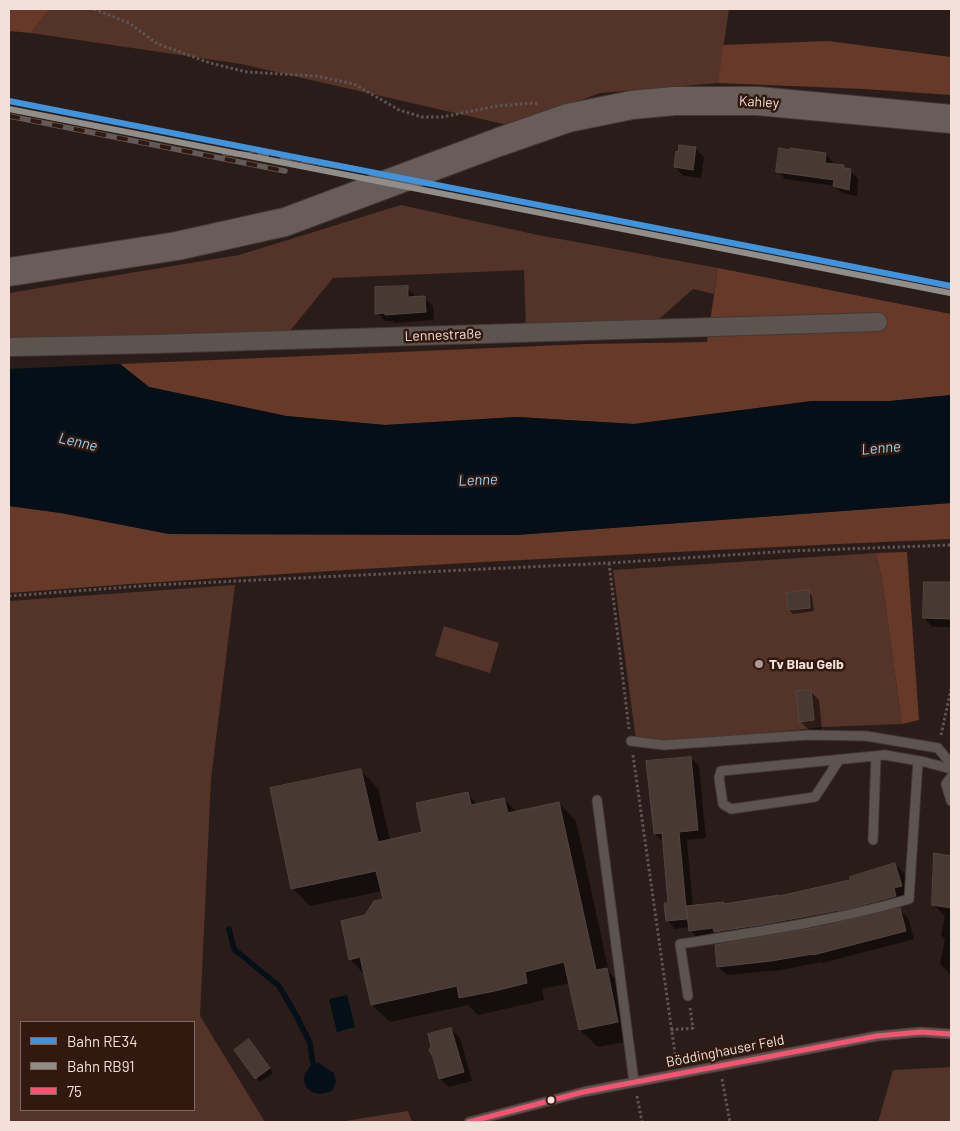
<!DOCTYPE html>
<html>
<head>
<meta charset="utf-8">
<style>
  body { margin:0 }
  #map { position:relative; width:960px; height:1131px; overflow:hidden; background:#2a1c18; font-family:Barlow,sans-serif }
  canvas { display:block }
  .frame { position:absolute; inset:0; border:10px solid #f2e0d9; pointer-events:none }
  .legend { position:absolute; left:20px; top:1021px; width:175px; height:90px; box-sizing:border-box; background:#321910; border:1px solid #7f6960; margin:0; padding:6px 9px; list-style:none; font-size:15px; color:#f2e0d9 }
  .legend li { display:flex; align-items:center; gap:10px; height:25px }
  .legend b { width:25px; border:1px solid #7f6960 }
</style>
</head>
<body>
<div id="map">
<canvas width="960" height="1131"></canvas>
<div class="frame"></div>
<ul class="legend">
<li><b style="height:6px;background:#4094de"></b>Bahn RE34</li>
<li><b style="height:6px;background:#918e88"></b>Bahn RB91</li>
<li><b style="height:6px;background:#f65372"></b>75</li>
</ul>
</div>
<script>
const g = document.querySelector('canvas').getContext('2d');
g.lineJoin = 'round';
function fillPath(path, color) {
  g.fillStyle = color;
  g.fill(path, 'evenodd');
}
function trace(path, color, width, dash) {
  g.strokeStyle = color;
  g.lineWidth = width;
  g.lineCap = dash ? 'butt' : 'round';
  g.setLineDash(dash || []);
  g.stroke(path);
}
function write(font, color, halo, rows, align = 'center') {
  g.font = font + ' Barlow,sans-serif';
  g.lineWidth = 5;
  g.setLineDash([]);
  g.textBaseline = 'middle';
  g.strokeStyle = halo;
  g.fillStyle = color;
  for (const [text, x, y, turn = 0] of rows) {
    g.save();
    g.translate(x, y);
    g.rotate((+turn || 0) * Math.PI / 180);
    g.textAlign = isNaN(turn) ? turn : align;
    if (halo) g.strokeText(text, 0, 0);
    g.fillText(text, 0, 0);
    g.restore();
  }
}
fillPath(new Path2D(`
  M 50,9 L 729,9 L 718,83 L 600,93 L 512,126 L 241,64 L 31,33 Z
  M 401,205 L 538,235 L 718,268 L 714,294 L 693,289 L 657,321 L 526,329 L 524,270 L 333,278 L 285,337 L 9,343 L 9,293 L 239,255 Z
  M 876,553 L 882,580 L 902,724 L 823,727 L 637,747 L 613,570 Z
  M 235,585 L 211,779 L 200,1016 L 265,1122 L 9,1122 L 9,601 ZM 194,1022 L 194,1110 L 21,1110 L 21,1022 Z
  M 444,626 L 499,643 L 490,673 L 435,656 Z
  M 951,1067 L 951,1122 L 878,1122 L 893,1070 Z
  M 408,1111 L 412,1122 L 339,1122 Z`), '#543428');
fillPath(new Path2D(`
  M 9,9 L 50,9 L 31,33 L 9,31 Z
  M 828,41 L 951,57 L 951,95 L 864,89 L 718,83 L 723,45 Z
  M 718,268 L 951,314 L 951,395 L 890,401 L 812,401 L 634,424 L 517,417 L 385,425 L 286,416 L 149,387 L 120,364 L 586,344 L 707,342 Z
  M 951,503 L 951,539 C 637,553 323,569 9,593 L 9,506 L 61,513 L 169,534 L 516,535 Z
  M 907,552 L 919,720 L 902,724 L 882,580 L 876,553 Z`), '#663928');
fillPath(new Path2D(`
  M 120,364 L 149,387 L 286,416 L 385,425 L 517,417 L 634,424 L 812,401 L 890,401 L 951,395 L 951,503 L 516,535 L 169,534 L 61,513 L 9,506 L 9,369 Z
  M 347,995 L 355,1027 L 337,1032 L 329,999 Z
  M 319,1063 L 334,1073 L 336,1082 L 332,1091 C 301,1104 295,1067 319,1063 Z`), '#050f17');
fillPath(new Path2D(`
  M 819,9 L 912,9 L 820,10 Z
  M 695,148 L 704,157 L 701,178 L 684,176 L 675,167 Z
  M 826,154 L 833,162 L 833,165 L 843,166 L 858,178 L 857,196 L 842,193 L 835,186 L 785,179 L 778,171 Z
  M 407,288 L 415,296 L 415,298 L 425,298 L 433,306 L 434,320 L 394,323 L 393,321 L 385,321 L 377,313 Z
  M 925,583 L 951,583 L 951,627 L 933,627 L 924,618 Z
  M 808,592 L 812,596 L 814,611 L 793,614 L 789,610 Z
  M 810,691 L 819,700 L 822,729 L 809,730 L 800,721 Z
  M 691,758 L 699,766 L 706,838 L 687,840 L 693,907 L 725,905 L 778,896 L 852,881 L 895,864 L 904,873 L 910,895 L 904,905 L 699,939 L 690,930 L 689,927 L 675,929 L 667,920 L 669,904 L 664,843 L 655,834 Z
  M 360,770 L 378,788 L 390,840 L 424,833 L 467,794 L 478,805 L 504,799 L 517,812 L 559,803 L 576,821 L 609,972 L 624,987 L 635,1040 L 598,1047 L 580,1030 L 570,983 L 542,989 L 544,1000 L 478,1015 L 468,1005 L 390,1022 L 372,1005 L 365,975 L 350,959 L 366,916 L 385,900 L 382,891 L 310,906 L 292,888 Z
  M 935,854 L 951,858 L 951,975 L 940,964 L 945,939 L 941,935 L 945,916 L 933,904 Z
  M 899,909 L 908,918 L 914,939 L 823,963 L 822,962 L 781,970 L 727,975 L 718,967 L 825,927 Z
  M 451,1029 L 460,1038 L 472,1081 L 449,1087 L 440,1079 Z
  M 253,1045 L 273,1073 L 260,1082 L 236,1051 Z`), '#0007');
trace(new Path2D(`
  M 229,929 L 234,949 L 279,986 L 297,1017 L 310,1043 L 313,1064`), '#050f17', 5.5);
const building = new Path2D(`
  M 679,145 L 696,147 L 693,170 L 674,167 L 676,151 L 678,152 Z
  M 779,148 L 790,150 L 790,148 L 826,153 L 825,163 L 844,165 L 844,168 L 851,169 L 849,190 L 833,186 L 834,180 L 776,172 Z
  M 408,286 L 408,297 L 425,296 L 426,312 L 385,315 L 385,313 L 375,314 L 375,287 Z
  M 924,582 L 951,582 L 951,619 L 923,618 Z
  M 809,590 L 810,608 L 788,610 L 786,593 Z
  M 811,690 L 814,720 L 799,722 L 796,691 Z
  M 691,757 L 698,830 L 679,832 L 687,919 L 666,921 L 664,903 L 668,903 L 662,833 L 654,834 L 646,761 Z
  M 361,769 L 378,842 L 422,832 L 416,803 L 468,792 L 471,805 L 504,798 L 508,813 L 559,802 L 596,970 L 607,968 L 618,1022 L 579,1030 L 564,962 L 525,972 L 527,983 L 495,991 L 459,998 L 457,986 L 371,1005 L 360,957 L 349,960 L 341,921 L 365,915 L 374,901 L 383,899 L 376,871 L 291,889 L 270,788 Z
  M 934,853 L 951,856 L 951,908 L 932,905 Z
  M 895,863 L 902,886 L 894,888 L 896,896 L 851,908 L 765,924 L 714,932 L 713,928 L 689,931 L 686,906 L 724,902 L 724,904 L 779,895 L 779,896 L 850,880 L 850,877 Z
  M 900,908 L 906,931 L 813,955 L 813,954 L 771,961 L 717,967 L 715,945 L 825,926 Z
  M 451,1028 L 464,1072 L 439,1079 L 433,1057 L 429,1050 L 431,1046 L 428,1034 Z
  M 249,1039 L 270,1068 L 255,1079 L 234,1050 Z`);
fillPath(building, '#493933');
trace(building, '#514541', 1);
const service = new Path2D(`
  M 631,741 L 664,745 L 808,735 L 866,736 L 938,748 L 951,764
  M 839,760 L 815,797 L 731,809 L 723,804 L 719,778 L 721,771 L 885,755 L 925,762 L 951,769
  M 951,777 L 946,784 L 951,801
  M 597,800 L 634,1082
  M 873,840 L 876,756
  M 688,996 L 680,944 C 757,932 834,921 909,899 L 918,761
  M 469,1122 L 583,1092 L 877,1036 L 921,1032 L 951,1034`);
const minor = new Path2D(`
  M 9,347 L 154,344 L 878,322`);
const primary = new Path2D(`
  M 9,272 L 177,246 L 285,222 L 499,142 L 568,118 L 632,105 L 674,101 L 758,101 L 951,119`);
trace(service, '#443835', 11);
trace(minor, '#443835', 20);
trace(primary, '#443835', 30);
trace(new Path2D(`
  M 94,9 L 129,23 L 158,44 L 210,63 L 247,72 L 316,76 L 354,84 L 399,110 L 422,117 L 442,117 L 497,106 L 533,103 L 539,104
  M 609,563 L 629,729
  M 9,596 L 155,585 L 609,563 L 790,551 L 951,545
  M 941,735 L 951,689
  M 633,755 L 676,1061
  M 671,1030 L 693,1028 L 690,1008
  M 722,1079 L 730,1122
  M 637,1096 L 642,1122`), '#5e5451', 3, [2.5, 2.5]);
trace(service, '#5d5450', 9);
trace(minor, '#5d5450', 18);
trace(primary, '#695d59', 28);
const rail = new Path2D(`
  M 9,116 L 285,171
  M 225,153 L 290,158 L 356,169
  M 940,284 L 951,287`);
trace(rail, '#635956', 5.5);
trace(rail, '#321910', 4, [11]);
trace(new Path2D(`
  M 469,1122 L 583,1092 L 877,1036 L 921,1032 L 951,1034`), '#f65372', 5);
trace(new Path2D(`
  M 9,101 L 951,286`), '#4094de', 6);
trace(new Path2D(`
  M 9,109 L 950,293`), '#918e88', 6);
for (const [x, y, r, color] of [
  [759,664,5,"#ac9b95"],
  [551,1100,4.5,"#f2e0d9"]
]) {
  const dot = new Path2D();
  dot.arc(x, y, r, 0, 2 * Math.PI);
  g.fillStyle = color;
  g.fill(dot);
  trace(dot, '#321910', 2);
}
write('14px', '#f2e0d9', '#321910', [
  ["Kahley",759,102,3],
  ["Lennestraße",443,335,-2],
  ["Böddinghauser Feld",725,1051,-11]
]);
write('bold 14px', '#f2e0d9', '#321910', [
  ["Tv Blau Gelb",769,664]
], 'left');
write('italic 15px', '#94d3fa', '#321910', [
  ["Lenne",78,442,13],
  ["Lenne",881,448,-5],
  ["Lenne",478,480,-2]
]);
</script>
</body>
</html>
